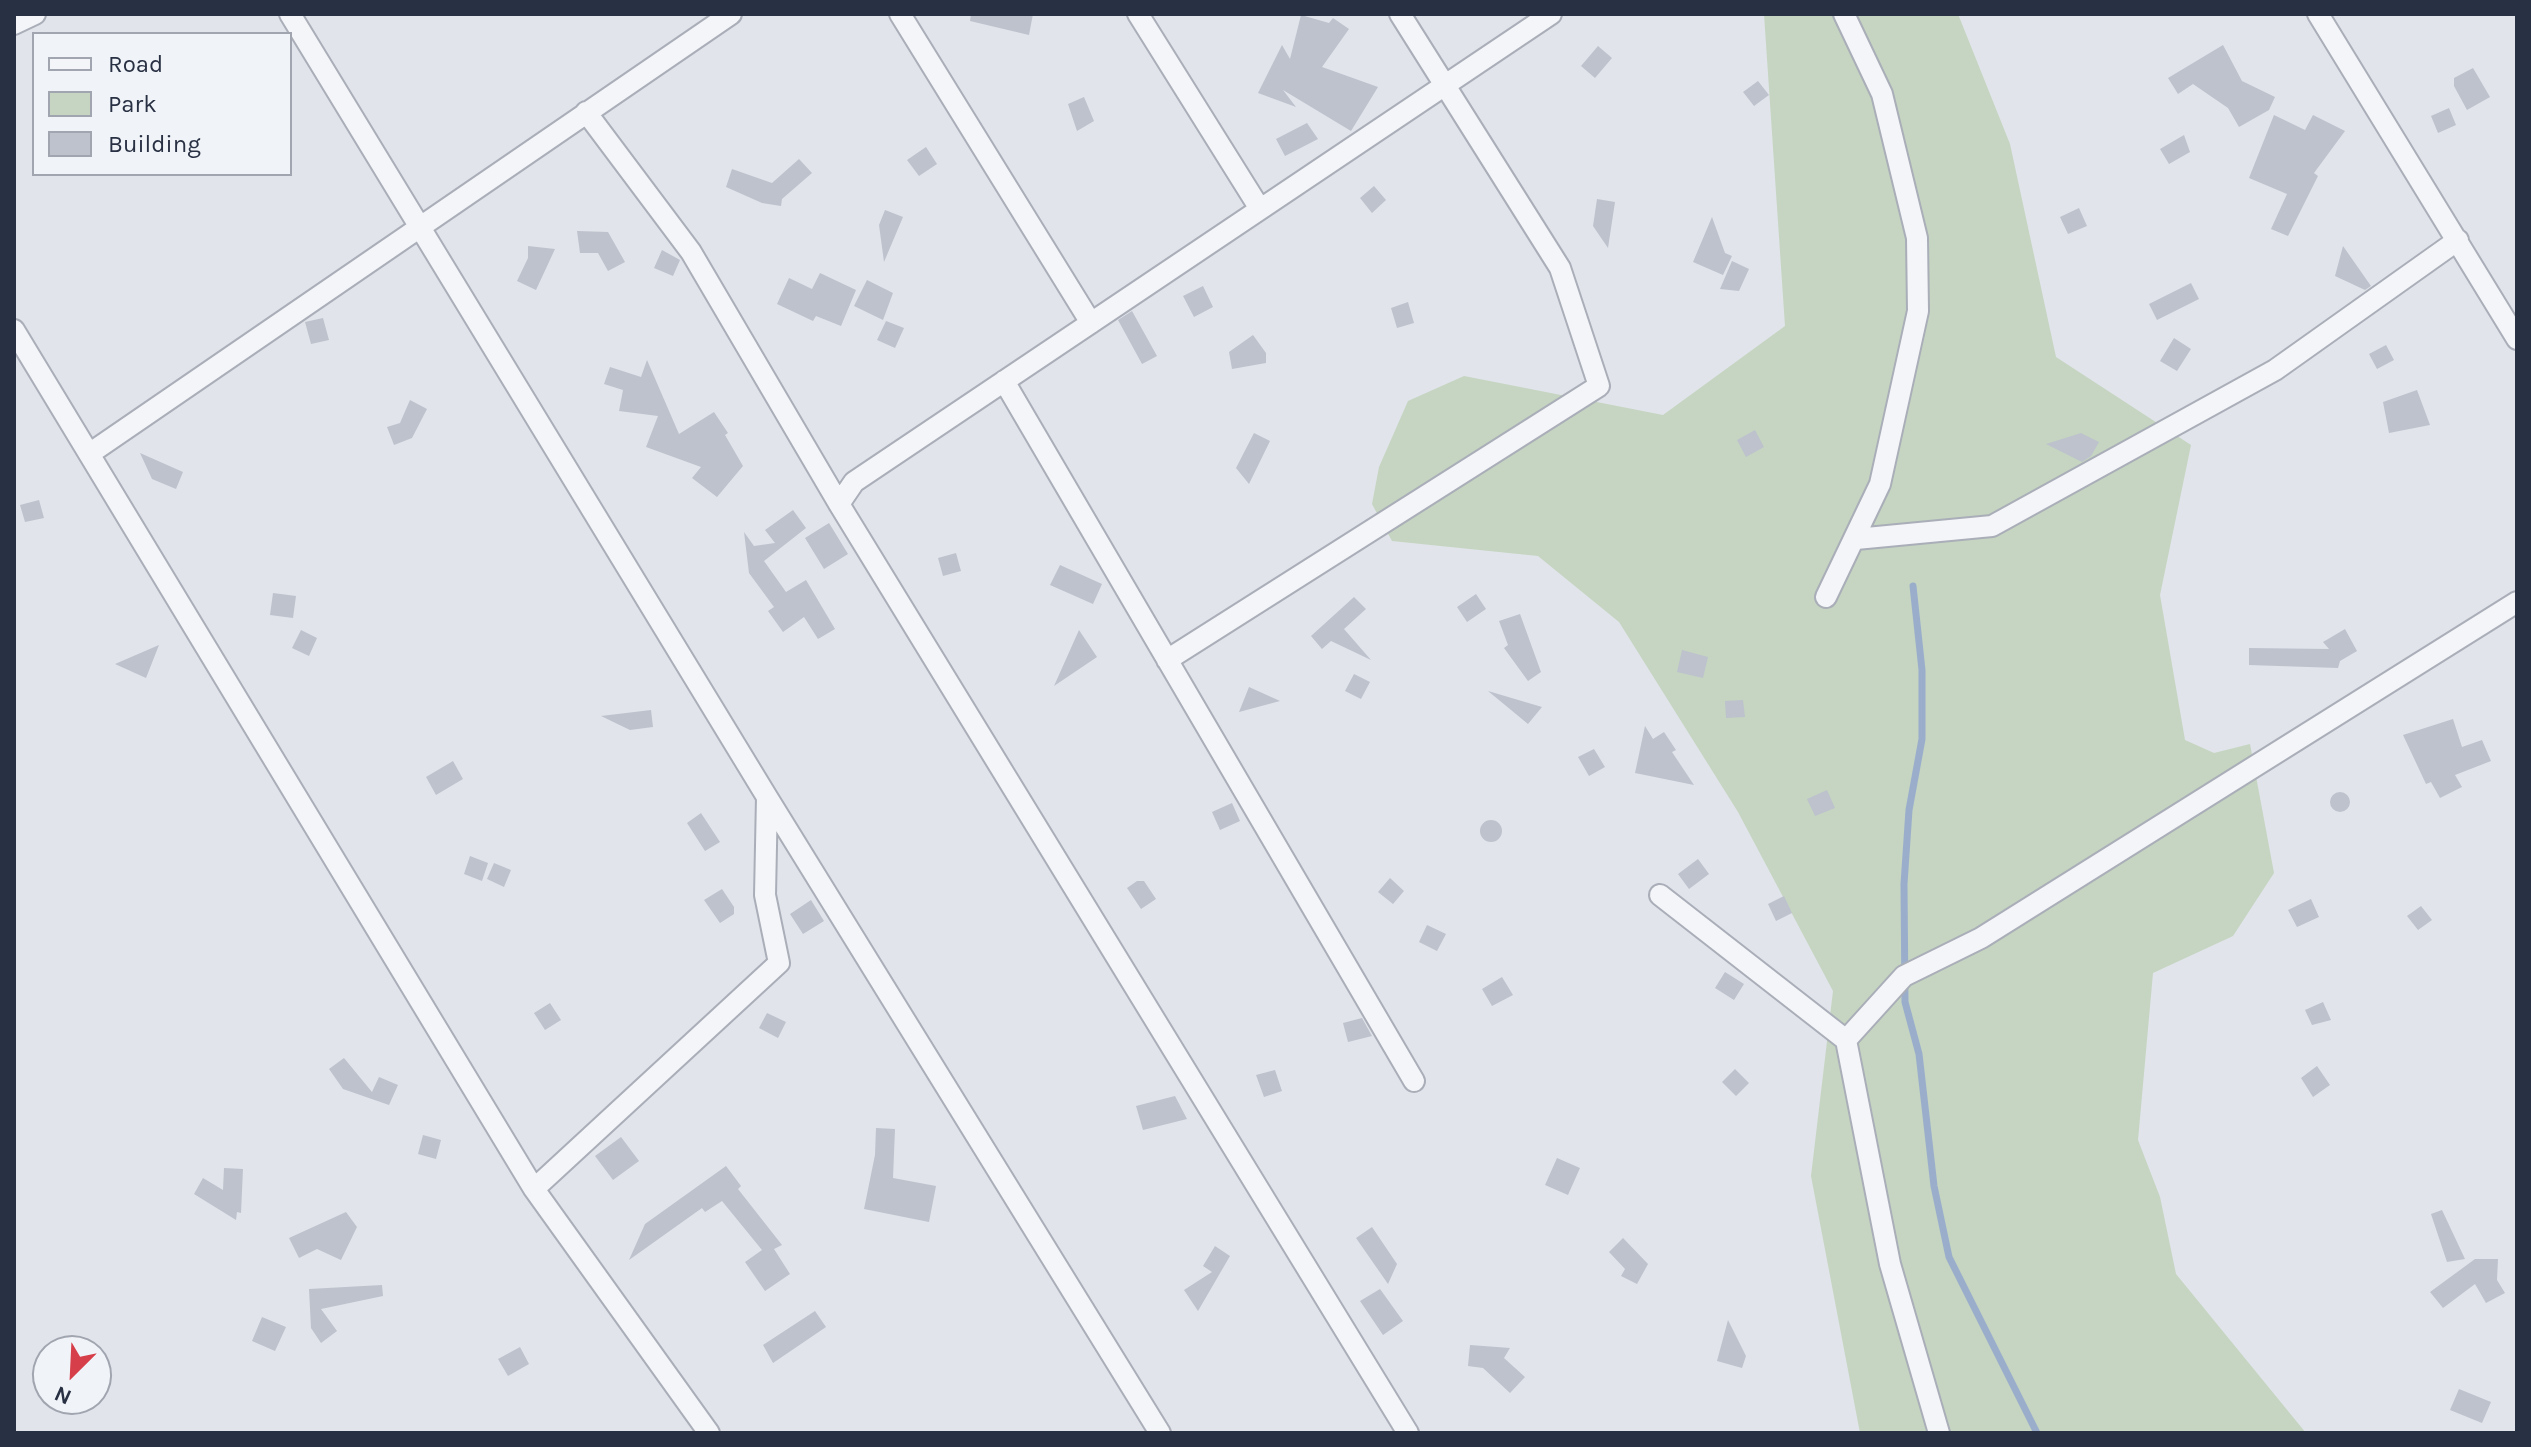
<!DOCTYPE html>
<html>
<head>
<meta charset="utf-8">
<style>
  body { margin:0 }
  #map { position:relative; width:2531px; height:1447px; overflow:hidden; background:#e1e4ea; font-family:Karla,sans-serif }
  canvas { display:block }
  .frame { position:absolute; inset:0; border:16px solid #283043; pointer-events:none }
  .legend { position:absolute; left:32px; top:32px; width:260px; height:144px; box-sizing:border-box; background:#f0f3f7; border:2px solid #a0a5af; margin:0; padding:10px 14px; list-style:none; font-size:24px; color:#283043 }
  .legend li { display:flex; align-items:center; gap:16px; height:40px }
  .legend b { width:40px; border:2px solid #a0a5af }
  .north { position:absolute; left:32px; top:1335px; width:80px; height:80px; box-sizing:border-box; background:#f0f3f7; border:2px solid #a0a5af; border-radius:50%; rotate:204deg; font-size:22px; font-weight:700; line-height:32px; text-align:center; color:#283043 }
  .north::after { content:''; display:block; margin:auto; width:28px; height:36px; background:#d63f49; clip-path:polygon(50% 0,100% 100%,50% 72%,0 100%) }
</style>
</head>
<body>
<div id="map">
<canvas width="2531" height="1447"></canvas>
<div class="frame"></div>
<ul class="legend">
<li><b style="height:10px;background:#f4f5f8"></b>Road</li>
<li><b style="height:22px;background:#c5d5c1"></b>Park</li>
<li><b style="height:22px;background:#bdc2cd"></b>Building</li>
</ul>
<div class="north">N</div>
</div>
<script>
const g = document.querySelector('canvas').getContext('2d');
g.lineJoin = 'round';
function fillPath(path, color) {
  g.fillStyle = color;
  g.fill(path, 'evenodd');
}
function trace(path, color, width, dash) {
  g.strokeStyle = color;
  g.lineWidth = width;
  g.lineCap = dash ? 'butt' : 'round';
  g.setLineDash(dash || []);
  g.stroke(path);
}
fillPath(new Path2D(`
  M 1764,14 L 1958,14 L 2010,144 L 2056,357 L 2191,445 L 2160,595 L 2185,740 L 2214,753 L 2250,744 L 2274,873 L 2233,936 L 2153,973 L 2138,1140 L 2160,1197 L 2176,1274 L 2306,1433 L 1860,1433 L 1811,1176 L 1833,991 L 1738,812 L 1619,622 L 1538,556 L 1392,541 L 1372,504 L 1379,467 L 1408,401 L 1464,376 L 1663,415 L 1785,326 Z`), '#c5d5c1');
trace(new Path2D(`
  M 1913,586 L 1922,670 L 1922,739 L 1909,810 L 1904,884 L 1905,1002 L 1919,1054 L 1934,1186 L 1949,1257 L 2037,1433`), '#9aaecc', 7);
fillPath(new Path2D(`
  M 971,14 L 1033,14 L 1029,35 L 970,21 Z
  M 1301,15 L 1329,23 L 1333,18 L 1349,29 L 1322,67 L 1378,87 L 1351,131 L 1283,90 L 1296,107 L 1258,93 L 1282,45 L 1290,59 Z
  M 2223,45 L 2242,81 L 2275,97 L 2269,110 L 2239,127 L 2228,108 L 2193,84 L 2178,94 L 2168,78 Z
  M 1598,46 L 1612,58 L 1595,78 L 1581,66 Z
  M 2473,68 L 2490,97 L 2467,110 L 2454,86 L 2454,78 Z
  M 1758,81 L 1769,95 L 1754,106 L 1743,92 Z
  M 1084,97 L 1094,121 L 1077,131 L 1068,104 Z
  M 2449,108 L 2456,125 L 2438,133 L 2431,116 Z
  M 2274,115 L 2305,130 L 2313,115 L 2345,131 L 2314,173 L 2318,176 L 2288,236 L 2271,229 L 2287,194 L 2249,178 Z
  M 1307,123 L 1318,139 L 1285,156 L 1276,139 Z
  M 2184,135 L 2190,152 L 2169,164 L 2160,149 Z
  M 926,147 L 937,164 L 919,176 L 907,160 Z
  M 799,159 L 812,173 L 782,199 L 781,206 L 762,203 L 726,187 L 732,169 L 772,183 Z
  M 1374,186 L 1386,200 L 1372,213 L 1360,198 Z
  M 1597,199 L 1615,202 L 1608,248 L 1593,226 Z
  M 2079,208 L 2087,226 L 2068,234 L 2060,217 Z
  M 885,210 L 903,217 L 884,262 L 879,225 Z
  M 1712,217 L 1725,253 L 1732,256 L 1723,275 L 1693,262 Z
  M 577,231 L 608,232 L 625,262 L 608,271 L 598,253 L 580,253 Z
  M 528,246 L 555,249 L 536,290 L 517,281 L 528,258 Z
  M 2343,246 L 2371,286 L 2365,290 L 2335,276 Z
  M 662,250 L 680,260 L 673,276 L 654,268 Z
  M 1732,261 L 1749,269 L 1739,291 L 1720,289 Z
  M 820,273 L 856,290 L 841,326 L 816,316 L 813,321 L 777,304 L 789,278 L 812,289 Z
  M 867,280 L 893,293 L 883,320 L 854,306 Z
  M 2191,283 L 2199,299 L 2157,320 L 2149,304 Z
  M 1203,286 L 1213,307 L 1194,317 L 1183,296 Z
  M 1408,302 L 1414,323 L 1397,328 L 1391,308 Z
  M 1132,311 L 1157,356 L 1142,364 L 1118,320 Z
  M 323,318 L 329,340 L 311,344 L 305,322 Z
  M 886,321 L 904,328 L 895,348 L 877,340 Z
  M 1253,335 L 1266,353 L 1266,363 L 1232,369 L 1229,352 Z
  M 2174,338 L 2191,349 L 2177,371 L 2160,361 Z
  M 2386,345 L 2394,360 L 2377,369 L 2369,354 Z
  M 647,360 L 679,434 L 714,412 L 728,433 L 725,435 L 743,466 L 717,497 L 692,478 L 701,467 L 646,447 L 658,416 L 619,411 L 623,390 L 604,384 L 610,367 L 641,377 Z
  M 2417,390 L 2430,425 L 2389,433 L 2383,402 Z
  M 410,400 L 427,409 L 412,438 L 394,445 L 387,427 L 400,423 Z
  M 1755,430 L 1764,447 L 1746,457 L 1737,440 Z
  M 1254,433 L 1270,441 L 1249,484 L 1236,468 Z
  M 2081,433 L 2099,442 L 2091,456 L 2082,462 L 2046,444 Z
  M 140,453 L 183,472 L 176,489 L 152,479 Z
  M 39,500 L 44,518 L 25,522 L 20,505 Z
  M 793,510 L 806,528 L 764,561 L 786,592 L 806,580 L 835,629 L 818,639 L 804,617 L 783,632 L 768,611 L 774,607 L 749,573 L 744,532 L 754,546 L 775,543 L 765,530 Z
  M 829,523 L 848,554 L 824,569 L 805,538 Z
  M 956,553 L 961,571 L 943,576 L 938,558 Z
  M 1060,565 L 1102,584 L 1093,604 L 1050,585 Z
  M 273,593 L 296,596 L 293,618 L 270,615 Z
  M 1476,594 L 1486,609 L 1467,622 L 1457,607 Z
  M 1354,597 L 1366,609 L 1344,629 L 1371,660 L 1331,641 L 1322,649 L 1311,636 Z
  M 1520,614 L 1541,672 L 1528,681 L 1504,648 L 1508,645 L 1499,621 Z
  M 2345,629 L 2357,651 L 2340,661 L 2338,668 L 2249,665 L 2249,648 L 2329,649 L 2323,642 Z
  M 301,630 L 317,638 L 309,656 L 292,648 Z
  M 1079,630 L 1097,657 L 1054,686 Z
  M 159,645 L 146,678 L 115,664 Z
  M 1682,650 L 1708,657 L 1703,678 L 1677,672 Z
  M 1354,674 L 1370,682 L 1361,699 L 1345,691 Z
  M 1249,687 L 1280,701 L 1239,712 Z
  M 1488,691 L 1542,707 L 1528,724 Z
  M 1743,700 L 1745,717 L 1726,718 L 1725,701 Z
  M 651,710 L 653,727 L 630,730 L 601,716 Z
  M 2453,719 L 2462,747 L 2482,740 L 2491,761 L 2455,775 L 2462,787 L 2440,798 L 2431,782 L 2426,784 L 2403,735 Z
  M 1645,726 L 1653,739 L 1664,732 L 1676,750 L 1672,752 L 1694,785 L 1635,773 Z
  M 1594,749 L 1605,767 L 1589,776 L 1578,757 Z
  M 453,761 L 463,779 L 436,795 L 426,777 Z
  M 1827,790 L 1835,808 L 1815,816 L 1807,799 Z
  M2330 802a10 10 0 1 1 20 0a10 10 0 1 1-20 0Z
  M 1232,803 L 1240,821 L 1220,830 L 1212,812 Z
  M 701,813 L 720,842 L 705,851 L 687,823 Z
  M1480 831a11 11 0 1 1 22 0a11 11 0 1 1-22 0Z
  M 470,856 L 488,863 L 482,881 L 464,874 Z
  M 1698,859 L 1709,874 L 1689,889 L 1678,874 Z
  M 494,863 L 511,870 L 504,887 L 487,879 Z
  M 1390,878 L 1404,891 L 1393,904 L 1378,892 Z
  M 1137,881 L 1144,881 L 1156,899 L 1141,909 L 1127,888 Z
  M 722,889 L 734,907 L 734,914 L 720,923 L 704,900 Z
  M 1784,896 L 1792,913 L 1776,921 L 1768,904 Z
  M 2311,899 L 2319,917 L 2297,927 L 2288,910 Z
  M 811,900 L 824,921 L 803,934 L 790,914 Z
  M 2421,906 L 2432,920 L 2418,930 L 2407,916 Z
  M 1427,925 L 1446,934 L 1437,951 L 1419,942 Z
  M 1725,972 L 1744,984 L 1734,1000 L 1715,988 Z
  M 1502,977 L 1513,995 L 1492,1006 L 1482,989 Z
  M 2323,1002 L 2331,1020 L 2312,1025 L 2305,1010 Z
  M 550,1003 L 561,1020 L 545,1030 L 534,1013 Z
  M 767,1013 L 786,1022 L 778,1038 L 759,1028 Z
  M 1362,1018 L 1372,1036 L 1348,1042 L 1343,1023 Z
  M 344,1058 L 372,1092 L 379,1077 L 398,1085 L 389,1105 L 343,1089 L 329,1069 Z
  M 2317,1066 L 2330,1085 L 2313,1097 L 2301,1078 Z
  M 1735,1069 L 1749,1083 L 1736,1096 L 1722,1082 Z
  M 1275,1070 L 1282,1091 L 1264,1097 L 1256,1075 Z
  M 1175,1096 L 1187,1119 L 1143,1130 L 1136,1106 Z
  M 876,1128 L 895,1129 L 893,1178 L 936,1186 L 929,1222 L 864,1209 L 875,1155 Z
  M 423,1135 L 441,1140 L 436,1159 L 418,1154 Z
  M 621,1137 L 639,1161 L 613,1180 L 595,1156 Z
  M 1557,1158 L 1580,1168 L 1568,1195 L 1545,1185 Z
  M 726,1166 L 741,1186 L 738,1189 L 782,1245 L 774,1249 L 790,1274 L 765,1291 L 745,1262 L 762,1250 L 722,1201 L 705,1212 L 702,1208 L 629,1260 L 645,1224 Z
  M 224,1168 L 243,1169 L 241,1213 L 237,1212 L 236,1220 L 194,1194 L 203,1178 L 223,1190 Z
  M 2442,1210 L 2465,1259 L 2447,1262 L 2431,1214 Z
  M 346,1212 L 357,1227 L 341,1260 L 317,1249 L 299,1258 L 289,1238 Z
  M 1372,1227 L 1397,1264 L 1388,1284 L 1356,1238 Z
  M 1623,1238 L 1648,1264 L 1637,1284 L 1621,1276 L 1625,1269 L 1609,1252 Z
  M 1215,1246 L 1230,1256 L 1198,1311 L 1184,1290 L 1212,1272 L 1203,1266 Z
  M 2475,1259 L 2498,1259 L 2497,1280 L 2505,1293 L 2486,1303 L 2475,1284 L 2443,1308 L 2430,1292 Z
  M 382,1285 L 383,1296 L 321,1309 L 337,1331 L 321,1343 L 311,1328 L 309,1289 Z
  M 1380,1289 L 1403,1321 L 1383,1335 L 1360,1301 Z
  M 815,1311 L 826,1327 L 773,1363 L 763,1345 Z
  M 262,1317 L 286,1327 L 275,1351 L 252,1341 Z
  M 1728,1320 L 1746,1356 L 1742,1368 L 1717,1361 Z
  M 1470,1345 L 1510,1348 L 1504,1358 L 1525,1377 L 1510,1393 L 1483,1368 L 1468,1366 Z
  M 520,1347 L 529,1364 L 508,1376 L 498,1359 Z
  M 2459,1389 L 2491,1402 L 2482,1423 L 2450,1410 Z`), '#bdc2cd');
const street = new Path2D(`
  M 290,14 L 767,797 L 1160,1433
  M 900,14 L 1091,323
  M 1138,14 L 1260,209
  M 2318,14 L 2517,339
  M 14,24 L 35,14
  M 586,112 L 691,252 L 839,504 L 1408,1433
  M 14,330 L 534,1189 L 709,1433
  M 1004,381 L 1414,1081
  M 89,454 L 731,14
  M 839,504 L 854,482 L 1551,14
  M 1856,539 L 1992,526 L 2275,370 L 2458,240
  M 1826,597 L 1880,484 L 1918,311 L 1917,238 L 1882,94 L 1844,14
  M 1167,660 L 1599,386 L 1560,268 L 1400,14
  M 1660,895 L 1846,1040 L 1890,1264 L 1939,1433
  M 1846,1040 L 1904,976 L 1981,938 L 2517,602
  M 534,1189 L 779,963 L 765,895 L 767,797`);
trace(street, '#aaaeb8', 24);
trace(street, '#f4f5f8', 20);
</script>
</body>
</html>
